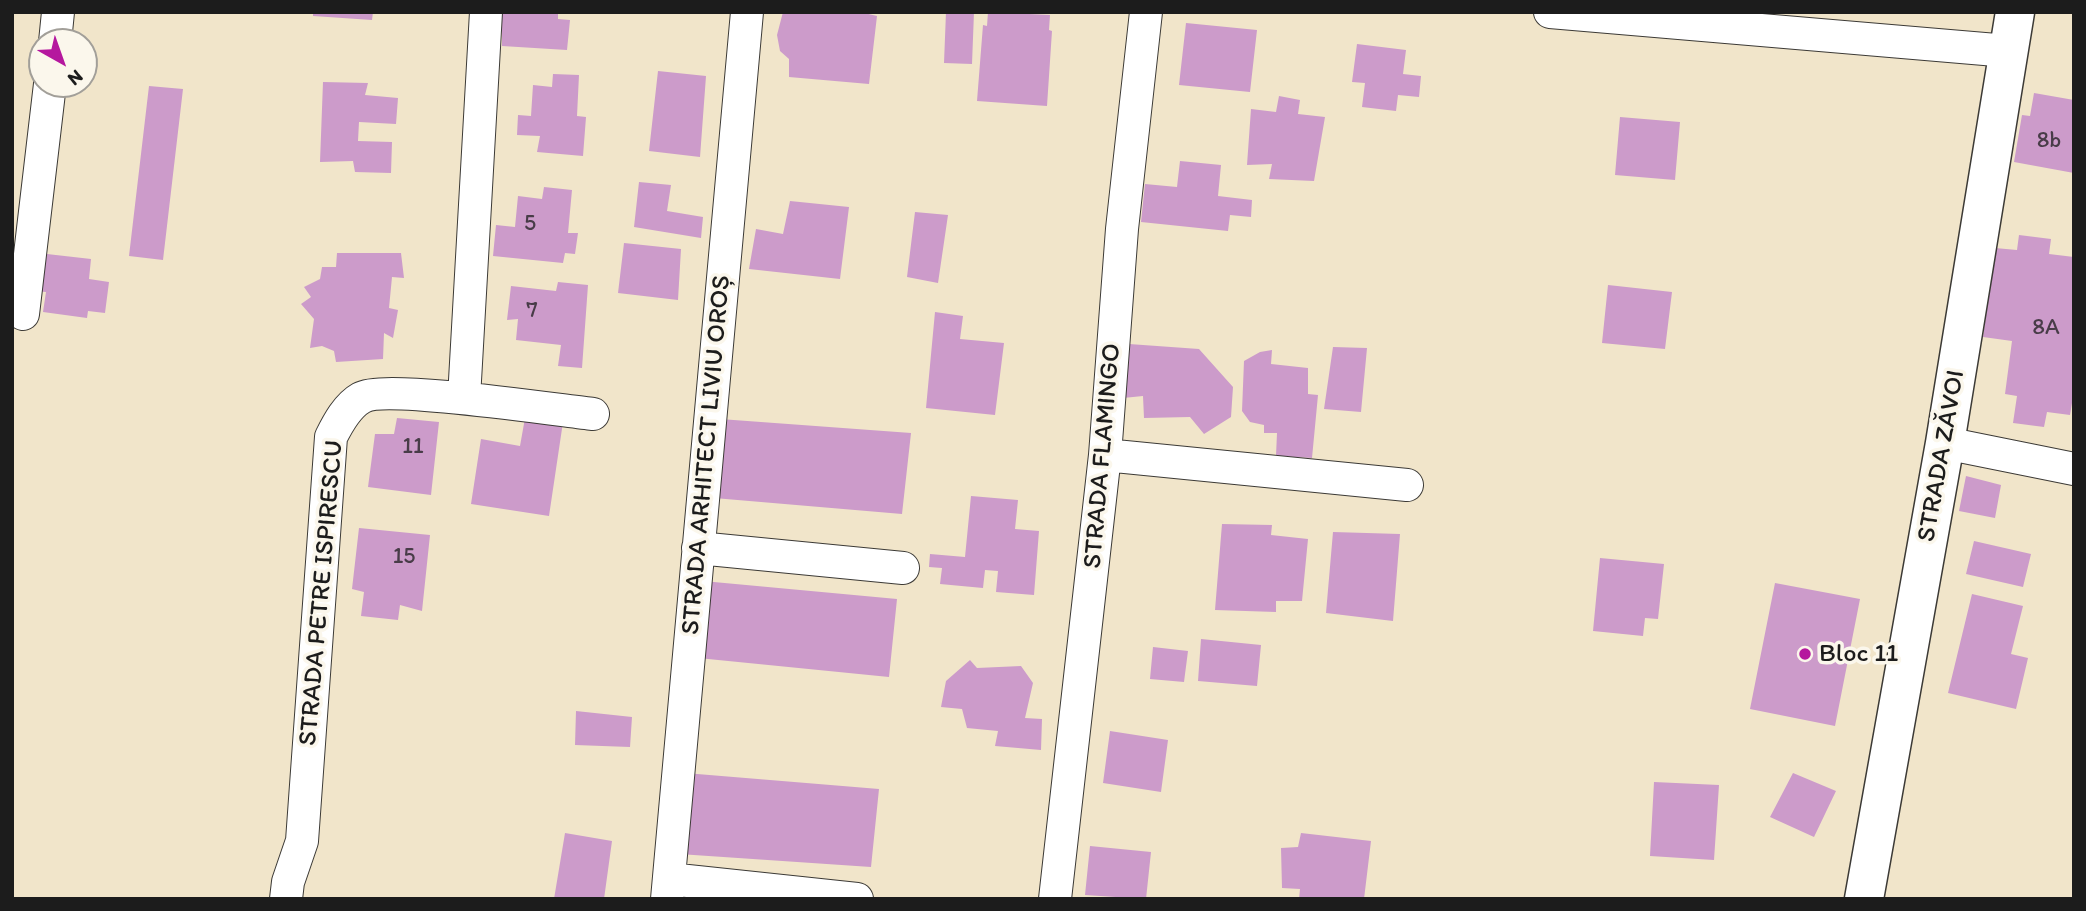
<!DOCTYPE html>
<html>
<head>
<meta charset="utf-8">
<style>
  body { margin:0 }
  #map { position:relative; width:2086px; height:911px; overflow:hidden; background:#f1e5ca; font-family:Itim,sans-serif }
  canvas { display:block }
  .frame { position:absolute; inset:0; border:14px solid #1c1c1c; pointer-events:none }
  .north { position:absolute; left:28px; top:28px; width:70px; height:70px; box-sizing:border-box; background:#fbf7ec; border:2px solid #a29f99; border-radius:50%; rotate:140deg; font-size:19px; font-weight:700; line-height:28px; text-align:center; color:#1c1c1c }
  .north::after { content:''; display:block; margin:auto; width:24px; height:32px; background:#b5179e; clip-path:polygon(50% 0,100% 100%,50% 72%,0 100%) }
</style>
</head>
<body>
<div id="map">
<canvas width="2086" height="911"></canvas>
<div class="frame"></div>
<div class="north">N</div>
</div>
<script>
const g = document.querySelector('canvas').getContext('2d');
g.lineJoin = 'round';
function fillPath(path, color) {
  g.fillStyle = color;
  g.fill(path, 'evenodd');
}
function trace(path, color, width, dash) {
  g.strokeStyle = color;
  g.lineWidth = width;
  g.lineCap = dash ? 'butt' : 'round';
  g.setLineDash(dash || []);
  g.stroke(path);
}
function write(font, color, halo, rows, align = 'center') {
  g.font = font + ' Itim,sans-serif';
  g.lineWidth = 7;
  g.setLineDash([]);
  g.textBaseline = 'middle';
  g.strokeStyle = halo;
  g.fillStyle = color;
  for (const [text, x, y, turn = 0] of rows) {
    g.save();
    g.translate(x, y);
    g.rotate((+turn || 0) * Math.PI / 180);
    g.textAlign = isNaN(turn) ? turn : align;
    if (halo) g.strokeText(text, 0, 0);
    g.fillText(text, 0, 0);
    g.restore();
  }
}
fillPath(new Path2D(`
  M 313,12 L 373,12 L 372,20 L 313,16 Z
  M 502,12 L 558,12 L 558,19 L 570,20 L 567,50 L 502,46 Z
  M 783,12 L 860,12 L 877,16 L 869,84 L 789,77 L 789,59 L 780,51 L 777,35 Z
  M 946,12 L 974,12 L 972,64 L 944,63 Z
  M 988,12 L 1050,15 L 1049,30 L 1052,31 L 1047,106 L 977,101 L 983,25 L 987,26 Z
  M 1186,23 L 1257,30 L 1250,92 L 1179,85 Z
  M 1357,44 L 1406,50 L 1403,74 L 1421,76 L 1419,97 L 1398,95 L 1396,111 L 1362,107 L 1365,83 L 1352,82 Z
  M 658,71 L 706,76 L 700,157 L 649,151 Z
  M 553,74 L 579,75 L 577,116 L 586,117 L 583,156 L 537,152 L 540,136 L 517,135 L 518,115 L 531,116 L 533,85 L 552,87 Z
  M 323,82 L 368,83 L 365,95 L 398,98 L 396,124 L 359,122 L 358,141 L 392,142 L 391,173 L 355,172 L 353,161 L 320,162 Z
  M 149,86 L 183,89 L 163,260 L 129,256 Z
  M 2034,93 L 2074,100 L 2074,173 L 2014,162 L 2022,115 L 2030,116 Z
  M 1279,96 L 1300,100 L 1298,114 L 1325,117 L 1314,181 L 1269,179 L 1272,164 L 1247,165 L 1251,109 L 1276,112 Z
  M 1620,117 L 1680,122 L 1675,180 L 1615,175 Z
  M 1180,161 L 1221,165 L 1218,196 L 1252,200 L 1251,217 L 1230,215 L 1228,231 L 1141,222 L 1145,184 L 1177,187 Z
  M 639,182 L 671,185 L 667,211 L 703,217 L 701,238 L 634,227 Z
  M 544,187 L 572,190 L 568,233 L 578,233 L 575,254 L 565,253 L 563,263 L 493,256 L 496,225 L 515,227 L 518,196 L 542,199 Z
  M 790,201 L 849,207 L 840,279 L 749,269 L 756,229 L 783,234 Z
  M 915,212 L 948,215 L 938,283 L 907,277 Z
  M 2019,235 L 2051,239 L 2049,254 L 2074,257 L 2074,404 L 2072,403 L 2070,415 L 2047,412 L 2044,427 L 2013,423 L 2017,396 L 2005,394 L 2012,341 L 1983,337 L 1995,248 L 2017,250 Z
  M 624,243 L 681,249 L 678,300 L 618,293 Z
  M 337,253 L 401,253 L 404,278 L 392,277 L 389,308 L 398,310 L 393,338 L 384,333 L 383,359 L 336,362 L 334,351 L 322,346 L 310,348 L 314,319 L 301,304 L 311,297 L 304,287 L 320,279 L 322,267 L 336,267 Z
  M 47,254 L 91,259 L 89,279 L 109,282 L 105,313 L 88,311 L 87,318 L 43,312 L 46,292 L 33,291 L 36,270 L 44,272 Z
  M 558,282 L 588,285 L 582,368 L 558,366 L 561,345 L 516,340 L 518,319 L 507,320 L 511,286 L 556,291 Z
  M 1608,285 L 1672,292 L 1665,349 L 1602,343 Z
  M 935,312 L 963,316 L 960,339 L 1004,343 L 995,415 L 926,408 Z
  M 1129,344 L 1199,349 L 1233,387 L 1231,417 L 1204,434 L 1190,417 L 1144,418 L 1143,396 L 1123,398 Z
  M 1333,347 L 1367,348 L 1361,412 L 1324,409 Z
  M 1272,350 L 1271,364 L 1308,368 L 1308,394 L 1318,395 L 1312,458 L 1276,456 L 1277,433 L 1264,433 L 1264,425 L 1250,422 L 1242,411 L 1244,361 L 1260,352 Z
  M 397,418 L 439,422 L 431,495 L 368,487 L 375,434 L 394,434 Z
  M 525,418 L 563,422 L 549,516 L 471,504 L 481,439 L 520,446 Z
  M 720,419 L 911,433 L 902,514 L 714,498 Z
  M 1966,476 L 2001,485 L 1995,518 L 1959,511 Z
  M 971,496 L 1018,500 L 1015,529 L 1039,531 L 1034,595 L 996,592 L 998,571 L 985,570 L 983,588 L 940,584 L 942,568 L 929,567 L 930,554 L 965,557 Z
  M 1222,524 L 1272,525 L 1271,535 L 1308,539 L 1302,601 L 1276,601 L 1276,612 L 1215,610 Z
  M 359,528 L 430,535 L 422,611 L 400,605 L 398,620 L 361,616 L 364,592 L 352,589 Z
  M 1333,532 L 1400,534 L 1393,621 L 1326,613 Z
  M 1974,541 L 2031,554 L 2023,587 L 1966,574 Z
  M 1600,558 L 1664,564 L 1658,619 L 1645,618 L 1643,636 L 1593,631 Z
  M 703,581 L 897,599 L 889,677 L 698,658 Z
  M 1775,583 L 1860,599 L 1835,726 L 1750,709 Z
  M 1972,594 L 2023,606 L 2011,654 L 2028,658 L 2016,709 L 1948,693 Z
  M 1201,639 L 1261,645 L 1257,686 L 1198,681 Z
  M 1153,647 L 1188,651 L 1184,682 L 1150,679 Z
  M 970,660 L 977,668 L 1021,666 L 1033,683 L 1025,718 L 1042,719 L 1041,750 L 995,746 L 998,731 L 967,728 L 962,709 L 941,707 L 946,681 Z
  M 576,711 L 632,717 L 630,747 L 575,745 Z
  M 1110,731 L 1168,740 L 1161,792 L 1103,783 Z
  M 685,773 L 879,789 L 871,867 L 679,854 Z
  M 1793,773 L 1836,791 L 1814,837 L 1770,817 Z
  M 1654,782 L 1719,785 L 1714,860 L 1650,856 Z
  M 565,833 L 612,841 L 604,899 L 554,899 Z
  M 1301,833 L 1371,841 L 1364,899 L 1299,899 L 1300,889 L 1282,888 L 1281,848 L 1298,847 Z
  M 1090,846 L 1151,852 L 1146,899 L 1085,895 Z`), '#cc9bca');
const minor = new Path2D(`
  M 1550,12 L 2008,51
  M 55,42 L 58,12
  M 23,314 L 50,84
  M 464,398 L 486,12
  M 1945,443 L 2074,469
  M 1105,455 L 1407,485
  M 698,548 L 903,568
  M 669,879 L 857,899
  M 286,899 L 288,882 L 302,841 L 331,437 C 338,423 347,406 361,398 C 384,384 557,410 593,414
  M 667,899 L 747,12
  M 1055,899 L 1105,455 L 1122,229 L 1146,12`);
const tertiary = new Path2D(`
  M 1864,899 L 1945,443 L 2015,12`);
trace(minor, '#3c3a36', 34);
trace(tertiary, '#3c3a36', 41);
trace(minor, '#fff', 32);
trace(tertiary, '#fff', 38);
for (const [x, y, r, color] of [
  [1805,654,7,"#b5179e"]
]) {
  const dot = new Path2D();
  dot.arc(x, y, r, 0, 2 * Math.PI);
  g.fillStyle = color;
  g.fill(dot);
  trace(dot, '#fbf7ec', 2.5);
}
write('23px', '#483c48', null, [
  ["8b",2049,141],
  ["5",530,224],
  ["7",532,311],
  ["8A",2046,328],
  ["11",413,447],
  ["15",404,557]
]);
write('26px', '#1c1c1c', '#fbf7ec', [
  ["STRADA ARHITECT LIVIU OROȘ",707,455,-85],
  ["STRADA FLAMINGO",1103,456,-85],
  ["STRADA ZĂVOI",1942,456,-80],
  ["STRADA PETRE ISPIRESCU",322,593,-85]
]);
write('26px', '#1c1c1c', '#fbf7ec', [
  ["Bloc 11",1819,654]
], 'left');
</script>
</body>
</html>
